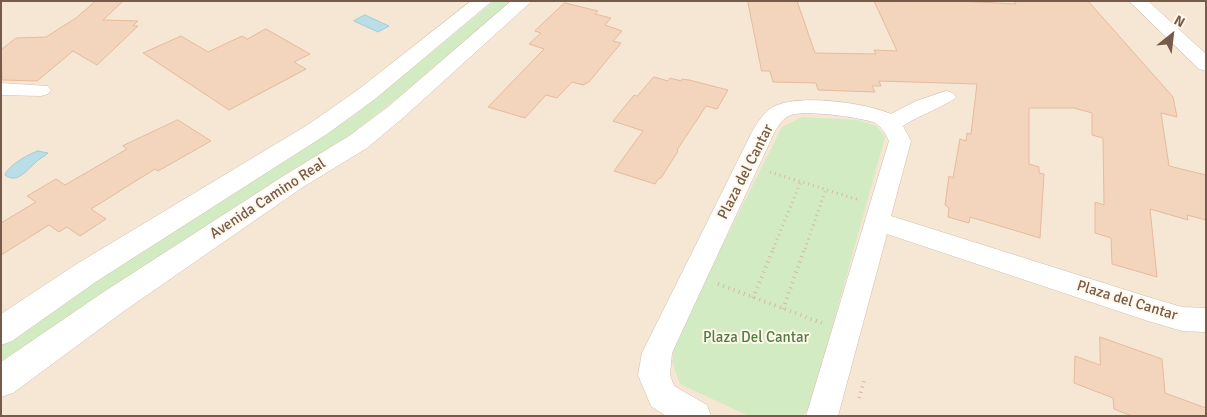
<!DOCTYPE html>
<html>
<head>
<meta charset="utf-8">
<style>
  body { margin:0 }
  #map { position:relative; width:1207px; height:417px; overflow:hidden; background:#fdf5e6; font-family:Signika,sans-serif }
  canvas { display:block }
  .frame { position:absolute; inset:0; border:2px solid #765b4a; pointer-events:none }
  .north { position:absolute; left:1147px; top:10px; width:50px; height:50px; -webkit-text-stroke:4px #fff8ec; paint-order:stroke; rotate:29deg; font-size:14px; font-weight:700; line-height:20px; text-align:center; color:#765b4a }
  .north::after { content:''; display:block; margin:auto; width:18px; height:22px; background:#765b4a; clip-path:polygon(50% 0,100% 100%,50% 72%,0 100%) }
</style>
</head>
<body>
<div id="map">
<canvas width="1207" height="417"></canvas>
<div class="frame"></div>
<div class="north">N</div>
</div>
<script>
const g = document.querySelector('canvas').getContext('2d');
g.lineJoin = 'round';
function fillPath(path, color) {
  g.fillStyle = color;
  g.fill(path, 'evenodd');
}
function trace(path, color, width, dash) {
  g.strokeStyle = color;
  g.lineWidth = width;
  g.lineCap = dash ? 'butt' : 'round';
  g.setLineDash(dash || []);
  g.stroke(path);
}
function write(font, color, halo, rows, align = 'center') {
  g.font = font + ' Signika,sans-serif';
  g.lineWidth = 4;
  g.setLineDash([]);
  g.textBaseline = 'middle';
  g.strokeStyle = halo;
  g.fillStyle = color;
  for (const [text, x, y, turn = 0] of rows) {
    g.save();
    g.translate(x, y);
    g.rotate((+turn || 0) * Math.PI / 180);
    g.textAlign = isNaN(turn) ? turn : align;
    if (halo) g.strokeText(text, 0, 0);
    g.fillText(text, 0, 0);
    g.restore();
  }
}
fillPath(new Path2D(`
  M 1,1 L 1206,1 L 1206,416 L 1,416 Z`), '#f5e7d4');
fillPath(new Path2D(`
  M 494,1 L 511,1 L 401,95 L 342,141 L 164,254 L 1,367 L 1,345 L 78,290 L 354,116 Z
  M 802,117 L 858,120 L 876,126 L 885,137 L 810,407 L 802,416 L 749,416 L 680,384 L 672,362 L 676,337 L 782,127 Z`), '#d2ebc3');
const water = new Path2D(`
  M 365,15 L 389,26 L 378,32 L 354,21 Z
  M 38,151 L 48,153 C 44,157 38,159 34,164 C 26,171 17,184 5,175 C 8,166 28,154 38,151 Z`);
fillPath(water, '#b9dee7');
trace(water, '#9fced9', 1);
const building = new Path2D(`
  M 96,1 L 123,1 L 103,20 L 138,21 L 133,26 L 138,26 L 97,65 L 73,51 L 37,81 L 2,80 L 1,50 L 16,38 L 46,37 L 76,18 Z
  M 748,1 L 797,1 L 815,53 L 876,54 L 874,50 L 897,51 L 874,1 L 958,1 L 1016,4 L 1014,1 L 1088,1 L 1173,97 L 1177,117 L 1161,113 L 1169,166 L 1206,175 L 1206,220 L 1187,215 L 1188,220 L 1150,209 L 1157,277 L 1112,264 L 1111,238 L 1095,233 L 1095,202 L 1104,205 L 1103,138 L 1092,135 L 1092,113 L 1074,108 L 1029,108 L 1029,164 L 1039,167 L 1039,173 L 1044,174 L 1040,238 L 970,217 L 969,223 L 948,217 L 949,208 L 945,205 L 949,176 L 953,178 L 960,139 L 966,141 L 967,133 L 971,134 L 977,84 L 879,81 L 881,86 L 872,86 L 875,92 L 818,90 L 816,83 L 773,82 L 770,71 L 762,71 Z
  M 565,3 L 598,11 L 595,14 L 611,18 L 605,25 L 622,31 L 613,41 L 621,43 L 589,82 L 583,85 L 572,82 L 557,98 L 546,95 L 525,118 L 488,107 L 544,49 L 529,44 L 541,33 L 535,31 Z
  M 266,29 L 310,54 L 294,62 L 306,69 L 229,110 L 143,53 L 181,36 L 208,52 L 242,36 L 247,39 Z
  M 654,77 L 668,81 L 670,78 L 681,81 L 682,79 L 689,80 L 728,90 L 717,109 L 706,106 L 677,150 L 678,151 L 661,178 L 659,178 L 655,184 L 614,171 L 643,131 L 613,121 L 634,95 L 637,96 Z
  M 178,120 L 211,141 L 158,171 L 155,169 L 91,209 L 106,219 L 80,236 L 67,227 L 59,232 L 49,225 L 1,255 L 1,223 L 36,202 L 27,196 L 56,179 L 65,185 L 127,149 L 123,146 Z
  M 1100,337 L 1162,359 L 1165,393 L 1206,408 L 1206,416 L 1132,416 L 1114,409 L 1113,398 L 1074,383 L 1075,356 L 1100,365 Z`);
fillPath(building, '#f3d4bd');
trace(building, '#e6bb9d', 1);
const street = new Path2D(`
  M 1129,1 L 1148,1 L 1206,54 L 1206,71 L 1199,69 Z
  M 1,83 L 48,86 L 51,90 L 48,94 L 41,96 L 1,95 Z
  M 946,91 L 953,93 L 956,97 C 952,103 915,117 903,126 L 911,141 L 891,216 L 1148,297 L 1182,307 L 1206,308 L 1206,332 L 1182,331 L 1148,321 L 887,234 L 838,416 L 806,416 L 889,141 C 886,134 882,127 875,123 C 862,117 803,110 791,115 C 784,117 779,125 775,131 L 672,353 L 670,375 L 674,386 L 707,405 L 711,416 L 666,416 L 651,406 L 638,375 L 642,353 L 753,130 C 758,122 764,112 773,107 C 797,93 867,103 891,114 L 916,101 Z`);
const secondary = new Path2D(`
  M 471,1 L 492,1 L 375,99 L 327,134 L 97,281 L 12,341 L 1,345 L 1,314 L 75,265 L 309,124 L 359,89 Z
  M 511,1 L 532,1 L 404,117 L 367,148 L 303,187 L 124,311 L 13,393 L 1,397 L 1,362 L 102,293 L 285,175 L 349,136 L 388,107 Z`);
trace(street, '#d1bfae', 1);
trace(secondary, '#d4bfab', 1);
trace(new Path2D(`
  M 770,172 L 859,200
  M 773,249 L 801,181
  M 805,249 L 826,189`), '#d8b89f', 3, [1, 4]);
trace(new Path2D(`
  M 718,284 L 822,323
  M 753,298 L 774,247
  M 783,309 L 805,247
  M 859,398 L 865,378`), '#d8b89f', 4, [1, 4.5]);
fillPath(street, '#fff');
fillPath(secondary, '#fff');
write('15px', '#765b4a', '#fff8ec', [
  ["Plaza del Cantar",746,172,-63],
  ["Avenida Camino Real",268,199,-33],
  ["Plaza del Cantar",1127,301,17]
]);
write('15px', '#517d42', '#fff8ec', [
  ["Plaza Del Cantar",756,338]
]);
</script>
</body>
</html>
